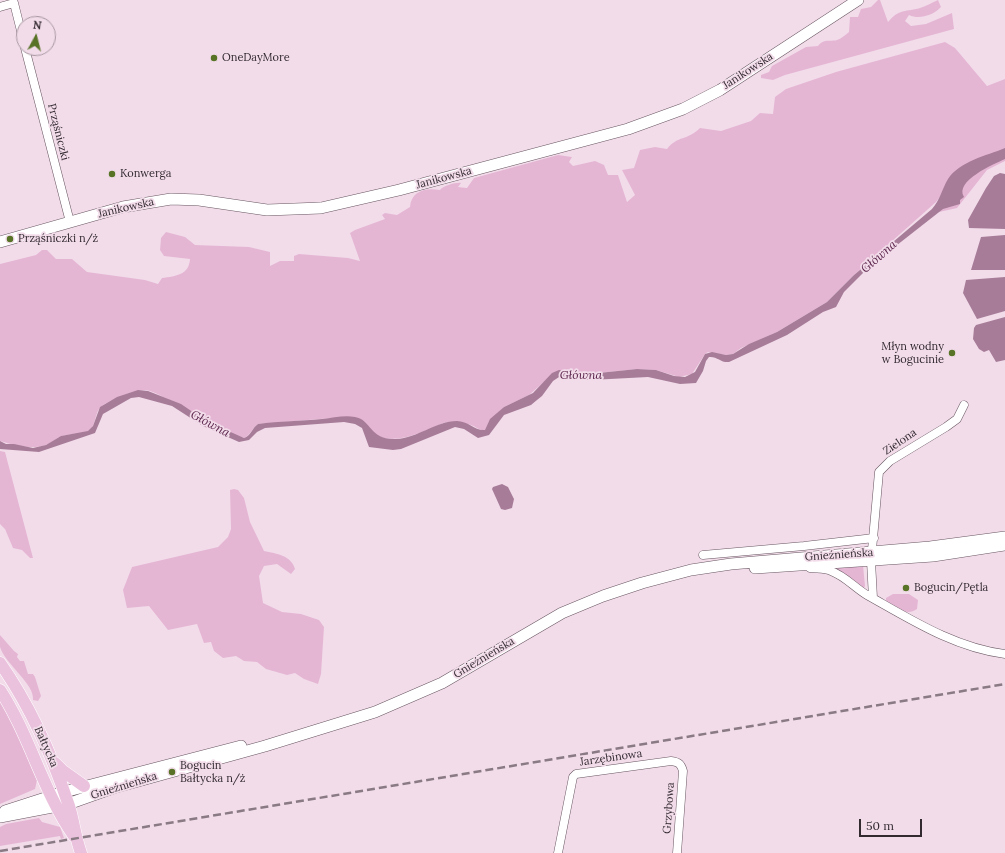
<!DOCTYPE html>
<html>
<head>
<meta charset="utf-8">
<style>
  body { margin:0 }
  #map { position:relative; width:1005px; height:853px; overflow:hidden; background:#f2dcea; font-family:Lora,serif }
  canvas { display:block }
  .north { position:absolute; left:16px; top:16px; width:40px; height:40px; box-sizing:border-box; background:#f2dcea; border:1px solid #a695a0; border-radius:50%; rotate:7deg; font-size:11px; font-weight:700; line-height:16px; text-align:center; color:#332a30 }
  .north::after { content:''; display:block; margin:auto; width:14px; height:18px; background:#587326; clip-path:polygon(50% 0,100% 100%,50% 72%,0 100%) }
  .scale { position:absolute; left:859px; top:819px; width:63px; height:18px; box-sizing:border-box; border:2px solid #332a30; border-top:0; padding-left:5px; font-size:12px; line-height:14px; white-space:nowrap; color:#332a30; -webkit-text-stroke:3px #f2dcea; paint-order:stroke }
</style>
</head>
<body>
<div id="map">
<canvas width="1005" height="853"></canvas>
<div class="north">N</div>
<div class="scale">50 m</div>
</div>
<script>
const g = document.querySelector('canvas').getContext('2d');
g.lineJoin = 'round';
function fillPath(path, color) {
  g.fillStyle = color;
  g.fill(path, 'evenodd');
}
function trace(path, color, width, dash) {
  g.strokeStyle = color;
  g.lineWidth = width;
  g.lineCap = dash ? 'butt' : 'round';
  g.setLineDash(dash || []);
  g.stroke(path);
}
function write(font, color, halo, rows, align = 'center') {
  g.font = font + ' Lora,serif';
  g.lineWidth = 3.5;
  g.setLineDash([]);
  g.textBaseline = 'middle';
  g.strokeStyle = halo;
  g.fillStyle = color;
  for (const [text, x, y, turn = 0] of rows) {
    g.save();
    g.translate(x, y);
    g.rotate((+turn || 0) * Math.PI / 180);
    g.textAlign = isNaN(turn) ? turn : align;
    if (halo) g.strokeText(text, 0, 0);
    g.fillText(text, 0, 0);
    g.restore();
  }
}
fillPath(new Path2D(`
  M 878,0 L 880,0 L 888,22 C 899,10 901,12 916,9 C 923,8 931,3 938,0 L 941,7 C 934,15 919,20 909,15 L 905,21 L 911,26 L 926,24 L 952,13 L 954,29 L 785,75 L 773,80 L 761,78 L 761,75 L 769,72 L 772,66 L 806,47 L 818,46 C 824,38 829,42 837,40 C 841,39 845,35 849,32 L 850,17 L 858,17 L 861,9 L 871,7 Z
  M 945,42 L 955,48 L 987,86 L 1005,79 L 1005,161 L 987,170 L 957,208 L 939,212 L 942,194 L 936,202 L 854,275 L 827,302 L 777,332 L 741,348 L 733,354 L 726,355 L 708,352 L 705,354 L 692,374 L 679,377 L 656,370 L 637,369 L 589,374 L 563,370 L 545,381 L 529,395 L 504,407 L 489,422 L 486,430 C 479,431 477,427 471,425 C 465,423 453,422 447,422 C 442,423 437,426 432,428 C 417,434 401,441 384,438 C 366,434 369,417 345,417 L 258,424 C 252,428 251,435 244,438 C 214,429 191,408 163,397 C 158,394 151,391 146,390 C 136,389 103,402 99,409 C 95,415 95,427 89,431 C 81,436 70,433 62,436 C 56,438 52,443 46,445 C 31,450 14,445 0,441 L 0,264 L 36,255 L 42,250 L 47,250 L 56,259 L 72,259 L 87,272 L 145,280 L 158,284 L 162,278 C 176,276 189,275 190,259 L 164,256 L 160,250 L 161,238 L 166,232 L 185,237 L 195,245 L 249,247 L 270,252 L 270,266 L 280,261 L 294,261 L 294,256 L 299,254 L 348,258 L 360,261 L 350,233 L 355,230 L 385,219 L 382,215 L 385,213 L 397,215 L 410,207 C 411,192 424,187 440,190 C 443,186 456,182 461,183 L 458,187 L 467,188 L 474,178 L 558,155 L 572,157 L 569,162 L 573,166 L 595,161 L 604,165 L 608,175 L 618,175 L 627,202 L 635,195 L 622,170 L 634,168 L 640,150 L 655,147 L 667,149 C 678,135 687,141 700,128 L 721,131 L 751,121 L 760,113 L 773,114 L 775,97 L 786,89 L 836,72 Z
  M 0,451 L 5,452 L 33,558 L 30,558 L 22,550 L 13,548 L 5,529 L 0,524 Z
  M 234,489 L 238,490 L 244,498 L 250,522 L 264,551 C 277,554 291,555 295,569 L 291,574 L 277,564 L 264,566 L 259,576 L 263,603 L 282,612 L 301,614 L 319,620 L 324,627 L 321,674 L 318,684 L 304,679 L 295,673 L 287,675 L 266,669 L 257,662 L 244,661 L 236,656 L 223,658 L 214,651 L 211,642 L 204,643 L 197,624 L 168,630 L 149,606 L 127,608 L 123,590 L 132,567 L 218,547 L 228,537 L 231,529 L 230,490 Z
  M 863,565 L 865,586 L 864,588 L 834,569 L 835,567 Z
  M 893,594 L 909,594 L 918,600 L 917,609 C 907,617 895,607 886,602 L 886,598 Z
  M 0,635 L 14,651 L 18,654 L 17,657 L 20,661 L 24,661 L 28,674 L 33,674 L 35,677 L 41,696 L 38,701 L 33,700 C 35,684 5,664 0,647 C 0,644 0,638 0,635 Z
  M 0,698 L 7,710 L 37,780 L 35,789 L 0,804 Z
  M 39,818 L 42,822 L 60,827 L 64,838 L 61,839 L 60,836 L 0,846 L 0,827 L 6,824 Z`), '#e5b6d4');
fillPath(new Path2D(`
  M 1005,148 L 1005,159 C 994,164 954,181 964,197 L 960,200 L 960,204 L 943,209 L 869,267 L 844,292 L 836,307 L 823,312 L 787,335 L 729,362 C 721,363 717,356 709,357 L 706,361 L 703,371 L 696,383 L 680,384 L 648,377 L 591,380 L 559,377 L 553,381 L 542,396 L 537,400 L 531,405 L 504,415 L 489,435 L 478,438 L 464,429 L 455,427 L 401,449 L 393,450 L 369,447 L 362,428 L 355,424 L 344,422 L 265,428 L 257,432 L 249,440 L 239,442 L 203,426 L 172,406 L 139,397 L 131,398 L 103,414 L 95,433 L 39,452 L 0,449 L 0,441 L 6,444 L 14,444 L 33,448 L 46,445 L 61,436 L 88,431 L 93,426 L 100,407 L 117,397 L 138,390 L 148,391 L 181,404 L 206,421 L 244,438 C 251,436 252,428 258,424 C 279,421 301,421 322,419 C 333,418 344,415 355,417 C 372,420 369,440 396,439 C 418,438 436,421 457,421 C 468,421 475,431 485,430 L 490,419 L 504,407 L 533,393 L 552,373 L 559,370 L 589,374 L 637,369 L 656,370 L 674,376 L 685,377 L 695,372 L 705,354 L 712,352 L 726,355 L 733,354 L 749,344 L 777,332 L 827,302 L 854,275 L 932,209 C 940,200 942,189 948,179 C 960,161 986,156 1005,148 Z
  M 1000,173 L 1005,174 L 1005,229 L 969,228 L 968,220 L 986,188 L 994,176 Z
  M 1005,235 L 1005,270 L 971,270 L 981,237 Z
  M 1005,277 L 1005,311 L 977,319 L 963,293 L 966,280 Z
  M 1005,317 L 1005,360 L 996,362 L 989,350 L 984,352 L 979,349 L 973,339 L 974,328 L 976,325 Z
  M 502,484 L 508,487 L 514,499 L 512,508 L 505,510 L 501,509 L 492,489 L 493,487 Z`), '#a77c98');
const street = new Path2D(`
  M 0,7 L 14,3 L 24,43
  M 25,48 L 70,222
  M 703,555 L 804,546 L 874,538
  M 810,568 C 817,569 825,568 831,571 C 845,576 855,588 867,595 C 910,619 955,648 1005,654
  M 873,598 L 871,561 L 879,472 L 890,461 L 946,427 L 957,419 L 964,405
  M 558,853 L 573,777 L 576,774 L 671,761 C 679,762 681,764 683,771 L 677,853`);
const secondary = new Path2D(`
  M 0,242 L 123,207 L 171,199 L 199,200 L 267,210 L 321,208 L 399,190 L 628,129 L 683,109 L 720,90 L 858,0
  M 755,568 L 933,556 L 1005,545
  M 5,811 L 64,792 L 241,746
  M 0,817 L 68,804 L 113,788 L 265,746 L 375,712 L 442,683 L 562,613 L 603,596 L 642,583 L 691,570 L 731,564 L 930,547 L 1005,537`);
const primary = new Path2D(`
  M 0,663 C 31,707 52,755 69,806 C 74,822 75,837 81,853
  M 0,690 C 30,736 43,792 74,836
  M 55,763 L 63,771 L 84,786`);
trace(street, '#685661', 9);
trace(secondary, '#685661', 12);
trace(primary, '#fff', 13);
trace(street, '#fff', 8);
trace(secondary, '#fff', 11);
trace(primary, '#ebc2dd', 12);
trace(new Path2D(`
  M 0,851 L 1005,684`), '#897a84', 2.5, [8, 4]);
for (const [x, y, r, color] of [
  [214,58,4,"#587326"],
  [112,174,4,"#587326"],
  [10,239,4,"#587326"],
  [952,353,4,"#587326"],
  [906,588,4,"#587326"],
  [172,772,4,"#587326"]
]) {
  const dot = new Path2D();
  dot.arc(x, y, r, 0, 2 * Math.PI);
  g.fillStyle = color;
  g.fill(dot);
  trace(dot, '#f2dcea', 1.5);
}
write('11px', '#332a30', '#f2dcea', [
  ["OneDayMore",222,58],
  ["Konwerga",120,174],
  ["Prząśniczki n/ż",18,239],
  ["Młyn wodny",944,347,"right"],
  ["w Bogucinie",944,360,"right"],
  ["Bogucin/Pętla",914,588],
  ["Bogucin",180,766],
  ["Bałtycka n/ż",180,779]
], 'left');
write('11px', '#332a30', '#f2dcea', [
  ["Janikowska",748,71,-33],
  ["Prząśniczki",58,132,76],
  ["Janikowska",444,178,-15],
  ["Janikowska",126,208,-13],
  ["Zielona",900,442,-34],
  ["Gnieźnieńska",839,555,-4],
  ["Gnieźnieńska",484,658,-31],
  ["Bałtycka",46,747,66],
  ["Jarzębinowa",611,758,-8],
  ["Gnieźnieńska",124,786,-17],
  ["Grzybowa",669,808,-86]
]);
write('italic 12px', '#5c254c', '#f2dcea', [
  ["Główna",879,257,-41],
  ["Główna",581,376],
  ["Główna",210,424,28]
]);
</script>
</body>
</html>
